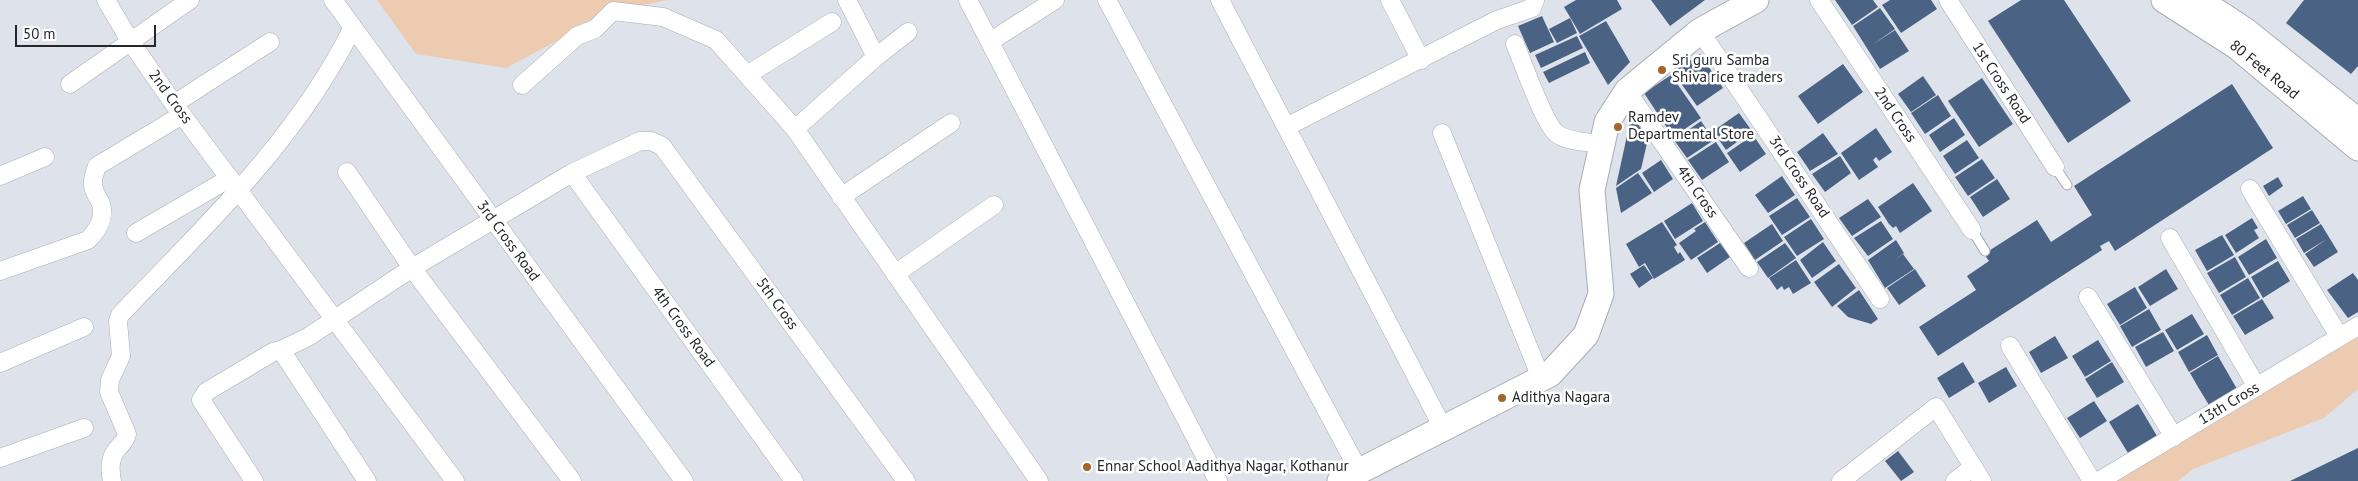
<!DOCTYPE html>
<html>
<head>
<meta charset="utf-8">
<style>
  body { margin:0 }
  #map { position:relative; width:2358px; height:481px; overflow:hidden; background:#dee3eb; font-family:"PT Sans",sans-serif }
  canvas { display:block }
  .scale { position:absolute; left:15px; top:25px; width:141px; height:22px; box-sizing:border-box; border:2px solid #25272a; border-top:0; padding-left:6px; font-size:15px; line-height:18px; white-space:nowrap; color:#25272a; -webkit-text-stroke:4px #fff; paint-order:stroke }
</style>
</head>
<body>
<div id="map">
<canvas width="2358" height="481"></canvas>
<div class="scale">50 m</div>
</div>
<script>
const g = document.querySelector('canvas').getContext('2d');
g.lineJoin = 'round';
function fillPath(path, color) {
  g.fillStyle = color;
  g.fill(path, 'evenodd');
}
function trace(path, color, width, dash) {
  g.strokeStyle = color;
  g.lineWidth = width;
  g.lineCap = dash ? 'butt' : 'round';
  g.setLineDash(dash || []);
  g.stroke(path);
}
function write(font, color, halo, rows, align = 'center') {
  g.font = font + ' "PT Sans",sans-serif';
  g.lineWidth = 5;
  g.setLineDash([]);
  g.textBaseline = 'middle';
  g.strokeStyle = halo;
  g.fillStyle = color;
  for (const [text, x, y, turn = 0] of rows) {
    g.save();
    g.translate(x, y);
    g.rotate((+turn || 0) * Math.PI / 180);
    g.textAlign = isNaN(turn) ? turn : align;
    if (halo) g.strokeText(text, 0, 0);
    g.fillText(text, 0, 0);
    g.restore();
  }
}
fillPath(new Path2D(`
  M 377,0 L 668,0 L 613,11 L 506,68 L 416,54 Z
  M 2358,337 L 2358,389 L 2324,418 L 2193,469 L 2178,481 L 2117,481 Z`), '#edcbb0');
fillPath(new Path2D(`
  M 1576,0 L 1617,0 L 1622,9 L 1580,34 L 1564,7 Z
  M 1651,0 L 1705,0 L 1670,26 Z
  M 1835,0 L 1873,0 L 1878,7 L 1852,25 Z
  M 1890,0 L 1931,0 L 1937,9 L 1901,33 L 1882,5 Z
  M 2021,0 L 2064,0 L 2131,101 L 2068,143 L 1988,21 Z
  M 2304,0 L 2358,0 L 2358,66 L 2351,74 L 2286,23 Z
  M 1880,8 L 1895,29 L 1872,45 L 1895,30 L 1909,51 L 1880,69 L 1853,26 Z
  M 1542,16 L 1554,42 L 1530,53 L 1518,26 Z
  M 1570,18 L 1577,33 L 1557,43 L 1549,29 Z
  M 1606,21 L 1630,62 L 1608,85 L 1579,36 Z
  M 1577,36 L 1583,48 L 1541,68 L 1535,55 Z
  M 1585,52 L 1590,63 L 1549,83 L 1543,72 Z
  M 1700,54 L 1723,88 L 1697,106 L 1673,72 Z
  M 1843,64 L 1863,92 L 1818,124 L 1798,96 Z
  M 1671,75 L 1701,118 L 1673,137 L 1644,93 Z
  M 1923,76 L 1936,95 L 1911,112 L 1898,94 Z
  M 1982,78 L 2013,124 L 1979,147 L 1948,101 Z
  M 2232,84 L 2273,148 L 2115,251 L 2109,241 L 2100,246 L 2102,250 L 1938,356 L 1919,327 L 1976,290 L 1967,276 L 1989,261 L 1984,254 L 2037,220 L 2051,242 L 2092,215 L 2074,186 Z
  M 1938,95 L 1951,116 L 1925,134 L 1911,113 Z
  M 1739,113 L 1752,131 L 1726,150 L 1713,131 Z
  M 1954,118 L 1965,135 L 1940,152 L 1929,135 Z
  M 1701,121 L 1714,140 L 1687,158 L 1674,140 Z
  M 1630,122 L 1637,123 L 1648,139 L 1641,169 L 1616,186 Z
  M 1876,128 L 1892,152 L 1879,161 L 1876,157 L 1873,160 L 1878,167 L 1859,180 L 1841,153 Z
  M 1823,133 L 1838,154 L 1810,171 L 1797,152 Z
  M 1753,135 L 1766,154 L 1740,172 L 1727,153 Z
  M 1967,140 L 1979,158 L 1955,174 L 1943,156 Z
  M 1716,142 L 1729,162 L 1702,180 L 1688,160 Z
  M 1840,156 L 1851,173 L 1825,192 L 1812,174 Z
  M 1982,159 L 1995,178 L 1968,196 L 1955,177 Z
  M 1661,160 L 1673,179 L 1654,192 L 1642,173 Z
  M 1638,173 L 1652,193 L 1621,213 L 1616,188 Z
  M 1782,176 L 1795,195 L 1768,213 L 1755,195 Z
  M 2278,177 L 2283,186 L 2269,196 L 2263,186 Z
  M 1997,179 L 2010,199 L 1983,217 L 1970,197 Z
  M 1913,183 L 1932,211 L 1900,233 L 1896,226 L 1893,228 L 1889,224 L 1878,207 Z
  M 2303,196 L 2311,209 L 2286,224 L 2278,211 Z
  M 1797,198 L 1810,217 L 1782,235 L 1769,216 Z
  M 1868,199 L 1881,217 L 1852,236 L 1839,218 Z
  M 1692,203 L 1703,221 L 1675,239 L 1664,221 Z
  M 2312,210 L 2320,223 L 2295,238 L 2287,225 Z
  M 2252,218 L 2258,228 L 2254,230 L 2259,238 L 2236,253 L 2225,235 Z
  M 1811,219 L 1824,239 L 1797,256 L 1784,237 Z
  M 1881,221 L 1893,239 L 1868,256 L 1854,238 Z
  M 1662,222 L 1677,245 L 1674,247 L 1678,254 L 1680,252 L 1685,260 L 1654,279 L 1645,263 L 1639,267 L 1626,244 Z
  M 1705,222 L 1718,242 L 1691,260 L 1679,243 L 1696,231 L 1694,229 Z
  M 1772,224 L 1783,241 L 1755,260 L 1744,243 Z
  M 2321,224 L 2338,252 L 2314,267 L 2305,254 L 2327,239 L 2304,253 L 2296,239 Z
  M 2222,235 L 2234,255 L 2207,271 L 2195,250 Z
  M 2266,239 L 2277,258 L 2249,275 L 2238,257 Z
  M 1896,240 L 1904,253 L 1894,260 L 1903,254 L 1914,269 L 1885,288 L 1868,260 Z
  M 1823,242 L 1836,261 L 1812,278 L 1800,260 Z
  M 1720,243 L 1730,257 L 1707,273 L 1697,258 Z
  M 1785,243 L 1796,258 L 1768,278 L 1757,262 Z
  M 2235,257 L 2246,277 L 2219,293 L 2207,273 Z
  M 1796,260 L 1811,283 L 1793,294 L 1789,287 L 1784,290 L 1782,286 L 1777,290 L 1769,278 Z
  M 2278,261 L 2290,281 L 2263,298 L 2251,277 Z
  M 1839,264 L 1856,288 L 1832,307 L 1814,282 Z
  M 1644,265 L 1653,278 L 1639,288 L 1630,274 Z
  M 1915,269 L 1926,286 L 1899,305 L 1887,288 Z
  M 2166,269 L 2178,289 L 2150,306 L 2138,287 Z
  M 2353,273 L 2358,280 L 2358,312 L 2348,318 L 2327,290 Z
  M 2248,278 L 2260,298 L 2232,315 L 2220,295 Z
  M 2135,287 L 2147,308 L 2120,325 L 2107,304 Z
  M 1859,290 L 1878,319 L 1871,324 L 1848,317 L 1837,306 Z
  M 2262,299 L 2274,318 L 2245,335 L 2233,316 Z
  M 2149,309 L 2161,330 L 2132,347 L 2120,326 Z
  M 2192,314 L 2204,334 L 2177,350 L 2165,330 Z
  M 2163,332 L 2174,351 L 2146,367 L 2135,347 Z
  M 2207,335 L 2218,355 L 2189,372 L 2178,352 Z
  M 2055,336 L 2068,358 L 2041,373 L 2029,352 Z
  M 2098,340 L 2111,361 L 2085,377 L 2072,356 Z
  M 2218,356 L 2237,389 L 2209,405 L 2198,387 L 2219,375 L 2198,387 L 2190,373 Z
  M 1963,362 L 1975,382 L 1949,398 L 1937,378 Z
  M 2112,362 L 2124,382 L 2097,398 L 2085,379 Z
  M 2006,367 L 2017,386 L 1989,403 L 1978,383 Z
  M 2094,401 L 2107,421 L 2080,438 L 2067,418 Z
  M 2138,404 L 2157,436 L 2128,453 L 2109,422 Z
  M 2358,448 L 2358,481 L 2290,481 Z
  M 1898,451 L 1914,472 L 1901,481 L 1885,461 Z`), '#4a6283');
const lane = new Path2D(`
  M 2055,167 L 2067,185
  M 1972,230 L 1985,251`);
const street = new Path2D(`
  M 106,0 L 130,41 L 174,104 L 455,481
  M 333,0 L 684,481
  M 847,0 L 876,57 L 908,32
  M 968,0 L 1218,481
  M 1107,0 L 1359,471
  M 1220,0 L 1443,428
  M 1390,0 L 1421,60
  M 1819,0 L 1972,230
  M 1948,0 L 2055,167
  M 1700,31 L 1880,299
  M 991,41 L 1055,0
  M 1515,44 C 1523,63 1543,121 1556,133 C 1567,142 1588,142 1601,144
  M 747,75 L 832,22
  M 70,84 L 190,0
  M 522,85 L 577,36 L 595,29 L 613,11 L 663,17 L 716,40 L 795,129 L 1039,481
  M 1627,91 L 1749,268
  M 174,104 L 270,42
  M 1286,127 L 1497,20 L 1532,8 L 1535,0
  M 795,129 L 876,57
  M 1442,133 L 1541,378
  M 347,172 L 412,268 L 572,481
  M 572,173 L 794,481
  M 0,176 L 45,157
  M 2250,189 L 2339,336
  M 841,197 L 951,123
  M 136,233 L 230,178
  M 2170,238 L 2257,387
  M 0,271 L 88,240 C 97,231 105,218 101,204 C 98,196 92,191 93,181 C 93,176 96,170 97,166 L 182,115
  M 895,274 L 994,205
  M 2088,297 L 2174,437
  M 2010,346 L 2092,481
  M 0,363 L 84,327
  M 0,458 L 84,428
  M 112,481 C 110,471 109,461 115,452 C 119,445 126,442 127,434 L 109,392 L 110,380 L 121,356 L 118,321 L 120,315 C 206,225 297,140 353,27
  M 254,481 L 201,400 L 206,392 L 273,352 L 281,350
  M 367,481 L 281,350 L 308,337 L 412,268 L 572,173 L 640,141 L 651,141 L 662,146 L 906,481
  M 1841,481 L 1936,407 L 1982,481
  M 1955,481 L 1973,467
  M 2099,481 L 2358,326`);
const secondary = new Path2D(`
  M 2164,0 L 2236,46 L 2358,148
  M 2199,0 L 2246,31 L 2358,121
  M 1340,481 L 1550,374 L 1586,335 L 1601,294 L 1592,190 L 1607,122 L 1627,91 L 1700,31 L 1756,0`);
trace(lane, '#a8adb4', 11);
trace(street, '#a8adb4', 19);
trace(secondary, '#a8adb4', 27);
trace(lane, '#fff', 9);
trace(street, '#fff', 18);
trace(secondary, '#fff', 25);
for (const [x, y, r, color] of [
  [1662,70,5,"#a3652b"],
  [1618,127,5,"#a3652b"],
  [1502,398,5,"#a3652b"],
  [1087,467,5,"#a3652b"]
]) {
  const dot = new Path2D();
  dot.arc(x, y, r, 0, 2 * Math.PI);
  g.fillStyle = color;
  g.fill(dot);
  trace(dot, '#fff', 2);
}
write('15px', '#25272a', '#fff', [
  ["Sri guru Samba",1672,61],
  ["Shiva rice traders",1672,78],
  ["Ramdev",1628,118],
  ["Departmental Store",1628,135],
  ["Adithya Nagara",1512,398],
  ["Ennar School Aadithya Nagar, Kothanur",1097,467]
], 'left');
write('15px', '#25272a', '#fff', [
  ["80 Feet Road",2264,70,39],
  ["1st Cross Road",2001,83,57],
  ["2nd Cross",170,97,54],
  ["2nd Cross",1895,115,56],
  ["3rd Cross Road",1799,177,56],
  ["4th Cross",1697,192,55],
  ["3rd Cross Road",508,241,54],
  ["5th Cross",777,304,54],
  ["4th Cross Road",683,327,54],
  ["13th Cross",2229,404,-31]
]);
</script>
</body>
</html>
